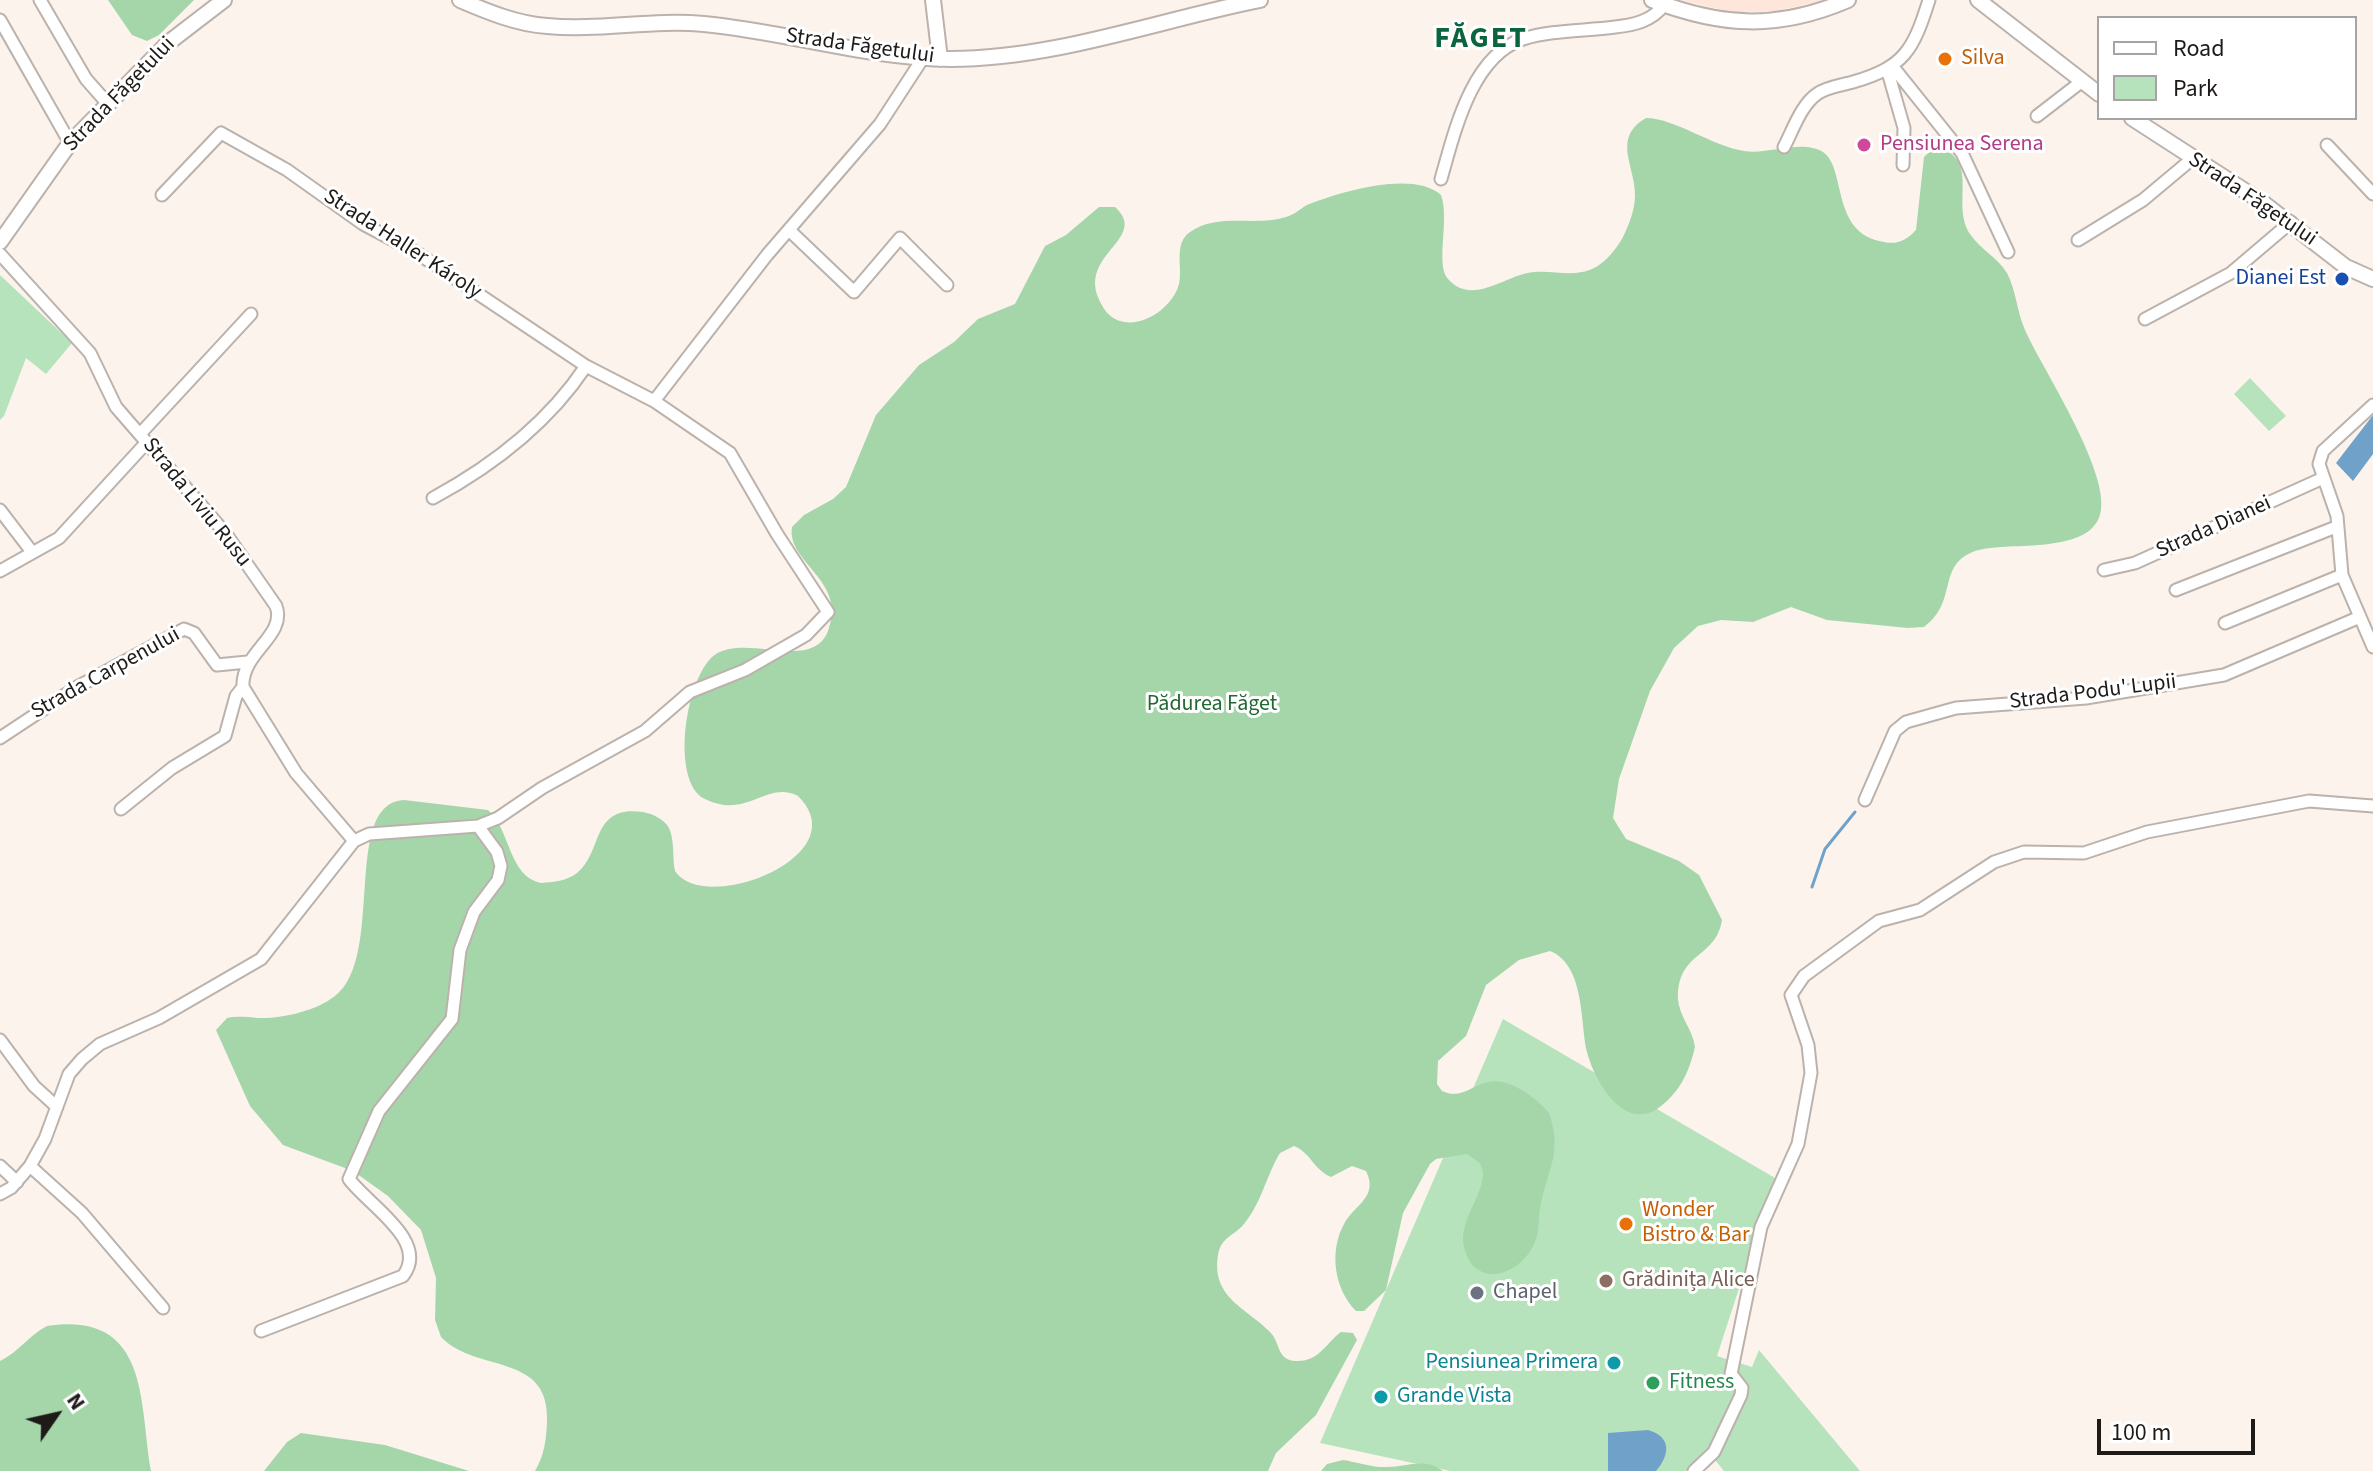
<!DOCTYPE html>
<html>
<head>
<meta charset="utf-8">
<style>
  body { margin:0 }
  #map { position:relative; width:2373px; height:1471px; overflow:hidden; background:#fdf3ed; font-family:"Source Sans 3",sans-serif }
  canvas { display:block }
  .legend { position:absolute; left:2097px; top:16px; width:260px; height:104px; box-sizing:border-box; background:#fff; border:2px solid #a5a3a3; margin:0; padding:10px 14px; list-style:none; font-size:24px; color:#1e1a18 }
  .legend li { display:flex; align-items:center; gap:16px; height:40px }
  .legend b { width:40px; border:2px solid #a5a3a3 }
  .north { position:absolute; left:16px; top:1375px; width:80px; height:80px; -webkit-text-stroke:6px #fff; paint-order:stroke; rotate:56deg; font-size:22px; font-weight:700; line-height:32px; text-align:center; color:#1e1a18 }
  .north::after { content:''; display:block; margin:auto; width:28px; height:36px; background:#1e1a18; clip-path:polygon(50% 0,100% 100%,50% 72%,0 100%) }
  .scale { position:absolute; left:2097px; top:1419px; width:158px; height:36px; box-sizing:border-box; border:4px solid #1e1a18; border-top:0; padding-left:10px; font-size:24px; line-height:28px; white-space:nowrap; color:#1e1a18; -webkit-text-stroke:6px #fff; paint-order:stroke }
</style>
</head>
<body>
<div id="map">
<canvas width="2373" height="1471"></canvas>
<ul class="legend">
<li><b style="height:10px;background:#fff"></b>Road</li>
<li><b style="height:22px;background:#b6e3bb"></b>Park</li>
</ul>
<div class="north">N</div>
<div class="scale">100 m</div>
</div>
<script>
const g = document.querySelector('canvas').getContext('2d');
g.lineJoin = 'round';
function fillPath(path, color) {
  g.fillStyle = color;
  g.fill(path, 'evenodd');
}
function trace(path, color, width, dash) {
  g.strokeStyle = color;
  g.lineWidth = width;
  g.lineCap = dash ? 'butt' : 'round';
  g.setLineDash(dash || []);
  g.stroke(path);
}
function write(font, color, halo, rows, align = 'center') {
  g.font = font + ' "Source Sans 3",sans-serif';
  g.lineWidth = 6;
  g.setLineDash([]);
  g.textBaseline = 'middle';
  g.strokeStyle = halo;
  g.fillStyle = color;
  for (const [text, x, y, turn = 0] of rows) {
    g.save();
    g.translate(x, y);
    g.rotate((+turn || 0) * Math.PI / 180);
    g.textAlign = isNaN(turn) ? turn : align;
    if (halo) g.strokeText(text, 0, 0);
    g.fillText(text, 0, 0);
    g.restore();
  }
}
fillPath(new Path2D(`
  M 1681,0 L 1823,0 L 1777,11 L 1736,13 Z`), '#fee6db');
fillPath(new Path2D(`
  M 0,275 L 72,343 L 46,374 L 26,358 L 4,416 L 0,420 Z
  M 2250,378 L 2286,416 L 2269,431 L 2234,394 Z
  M 1503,1019 L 1775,1178 L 1717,1356 L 1752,1367 L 1759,1350 L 1860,1471 L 1724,1471 L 1715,1460 L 1702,1471 L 1450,1471 L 1320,1443 Z`), '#b6e3bb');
fillPath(new Path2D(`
  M 108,0 L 194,0 L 159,35 L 147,41 L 132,35 Z
  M 1646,118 C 1674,118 1712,146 1744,151 C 1769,155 1801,139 1823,152 C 1847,168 1830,234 1884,242 C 1897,245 1907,240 1916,230 L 1924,157 L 1936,146 C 1982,160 1950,203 1970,234 C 1980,249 1997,257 2007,273 C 2016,290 2017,312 2025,330 C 2042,369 2116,479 2099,518 C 2083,555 2006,541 1975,551 C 1936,565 1959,601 1924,627 L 1908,628 L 1827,620 L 1791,607 L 1753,622 L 1721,620 L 1698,626 L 1674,648 L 1650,691 L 1619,779 L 1613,818 L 1626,839 L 1679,861 L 1699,875 L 1722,920 C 1716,959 1677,951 1678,999 C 1679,1016 1693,1030 1695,1047 C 1689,1072 1680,1093 1657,1109 C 1623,1131 1594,1080 1587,1052 C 1580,1022 1585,965 1550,951 L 1519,960 L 1486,985 L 1466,1036 L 1438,1061 L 1437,1084 L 1442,1091 C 1462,1100 1471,1085 1489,1082 C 1509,1077 1538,1099 1549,1113 C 1563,1154 1547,1170 1540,1208 C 1538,1220 1540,1233 1534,1244 C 1520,1276 1474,1290 1464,1247 C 1458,1220 1484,1197 1483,1171 L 1480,1163 L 1467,1154 L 1436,1159 L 1430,1164 L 1403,1213 L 1386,1290 L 1364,1311 L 1356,1311 C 1334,1289 1329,1251 1344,1224 C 1354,1205 1379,1197 1366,1171 L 1352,1166 L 1331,1177 C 1314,1170 1310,1152 1294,1146 L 1280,1153 C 1266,1176 1262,1202 1244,1224 C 1234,1236 1221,1237 1218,1255 C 1211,1298 1247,1308 1270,1332 C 1281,1343 1276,1360 1296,1361 C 1319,1362 1326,1343 1341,1332 L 1353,1333 L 1357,1340 L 1316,1415 L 1276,1453 L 1268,1471 L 535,1471 C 544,1456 546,1441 547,1423 C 551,1351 476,1374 441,1337 L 435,1320 L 436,1278 L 421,1230 L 388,1196 L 353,1171 L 283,1145 L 250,1106 L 216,1030 L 227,1018 C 238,1016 247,1017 258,1018 C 281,1019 316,1011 335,996 C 386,957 341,803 404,800 L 488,810 C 511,830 508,876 541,883 C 553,882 567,881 577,873 C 604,851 590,805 643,812 C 653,814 664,819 669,828 C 675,841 672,857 675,871 C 704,916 859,856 798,796 C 766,780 748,820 705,799 C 669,782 686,673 716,654 C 748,634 812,672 828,631 C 848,580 786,563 792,527 L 804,515 L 833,499 L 846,487 L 876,415 L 919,365 L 954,342 L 978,319 L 1015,304 L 1045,246 L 1066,235 L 1099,207 L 1115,207 C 1149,238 1081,253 1098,297 C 1102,307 1107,315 1117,320 C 1142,330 1173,307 1179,284 C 1183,267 1173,244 1190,232 C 1218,212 1255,227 1286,217 C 1294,215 1300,209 1307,205 C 1340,192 1413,170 1441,195 C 1450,219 1435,265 1448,279 C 1473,307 1506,274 1534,272 C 1555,270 1574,278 1594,268 C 1606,262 1617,248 1623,237 C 1629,225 1635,209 1635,196 C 1636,167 1611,138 1646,118 Z
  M 47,1326 C 150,1311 139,1402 151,1471 L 0,1471 L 0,1361 C 19,1352 29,1335 47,1326 Z
  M 301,1433 L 385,1445 L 469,1471 L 264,1471 L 287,1442 Z
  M 1343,1460 C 1357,1462 1373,1468 1387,1467 C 1409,1467 1423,1457 1443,1471 L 1321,1471 L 1327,1464 Z`), '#a4d6aa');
fillPath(new Path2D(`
  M 2373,415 L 2373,454 L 2353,481 L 2336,463 Z
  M 1648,1430 C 1672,1437 1670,1455 1656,1471 L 1608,1471 L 1608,1433 Z`), '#6fa1c9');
trace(new Path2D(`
  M 1812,887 L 1825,849 L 1855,812`), '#6fa1c9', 3);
const minor = new Path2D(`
  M 40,0 L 86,79 L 108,104
  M 0,20 L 70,143
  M 1893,67 L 1962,153 L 2008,252
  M 1888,72 L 1904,128 L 1903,165
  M 2037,116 L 2081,82
  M 2327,145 L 2373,194
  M 1784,147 C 1793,130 1801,105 1817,94 C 1826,87 1843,85 1853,82 C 1904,67 1913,51 1929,0
  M 1441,179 C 1454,134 1471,56 1523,39 C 1551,30 1585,31 1615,27 C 1634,25 1652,21 1664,5
  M 790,231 L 854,292 L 900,238 L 947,285
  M 2078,240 L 2143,200 L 2192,159
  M 0,254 L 90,353 L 116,407 L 226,534 L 276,606 C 287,636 241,652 243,687 L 296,773 L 354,841
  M 2145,319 L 2231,273 L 2291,222
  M 654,401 L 767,255 L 880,124 L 923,58
  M 2373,405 L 2323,451 L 2319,464 L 2337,516 L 2342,575 L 2373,647
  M 140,434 L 251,314
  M 433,498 C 494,465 548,423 586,366
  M 0,510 L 32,552
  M 2104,570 L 2135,563 L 2321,479
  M 0,571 L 59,538 L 147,442
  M 2176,590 L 2336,527
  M 2225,623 L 2342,575
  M 0,738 L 77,687 L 184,629 L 194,633 L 217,665 L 247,662
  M 1865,800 L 1895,731 L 1906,722 L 1956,708 L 2086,698 L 2224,675 L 2360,617
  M 121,809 L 172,768 L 225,736 L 236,696 L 243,687
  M 0,1040 L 34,1086 L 57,1107
  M 0,1166 L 17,1182
  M 30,1166 L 82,1213 L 163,1308
  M 0,1194 L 11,1188 L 30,1166 L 45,1139 L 69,1074 L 82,1059 L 100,1044 L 159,1018 L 261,959 L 354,841 L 369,834 L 478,826 L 498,818 L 542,788 L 645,731 L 690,692 L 745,670 L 806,635 L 828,612 L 777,534 L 730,453 L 654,401 L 586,366 L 414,251 L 363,224 L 287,170 L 221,133 L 162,195
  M 261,1331 L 403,1276 C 430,1241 368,1205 349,1179 L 379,1111 L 452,1019 L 460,950 L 474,912 L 498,880 L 501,866 L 497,852 L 478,826
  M 1694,1471 L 1714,1452 L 1741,1395 L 1742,1388 L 1731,1374 L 1761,1227 L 1798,1144 L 1811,1073 L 1808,1045 L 1791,995 L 1804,976 L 1879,921 L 1920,910 L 1994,862 L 2024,852 L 2084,853 L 2147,832 L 2309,801 L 2373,806`);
const major = new Path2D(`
  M 460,0 C 488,12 517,24 547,26 C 599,31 652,19 704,24 C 787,32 867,58 951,59 C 1055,59 1159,20 1260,0
  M 933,0 L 940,59
  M 1652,0 C 1722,27 1778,30 1848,0
  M 1978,0 L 2099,94
  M 2132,118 L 2262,202 L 2346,267 L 2373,279
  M 0,242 L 70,143 L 168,43 L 224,0`);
trace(minor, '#bbb2ac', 15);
trace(major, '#bbb2ac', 18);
trace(minor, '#fff', 11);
trace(major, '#fff', 14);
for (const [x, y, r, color] of [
  [1945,59,8,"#e8710a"],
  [1864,145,8,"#d1479c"],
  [2342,279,8,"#1a4fb4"],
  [1626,1224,8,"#e8710a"],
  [1606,1281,8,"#8d6e63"],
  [1477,1293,8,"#6b7280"],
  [1614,1363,8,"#0f9aa8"],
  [1653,1383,8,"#2e9e5b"],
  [1381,1397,8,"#0f9aa8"]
]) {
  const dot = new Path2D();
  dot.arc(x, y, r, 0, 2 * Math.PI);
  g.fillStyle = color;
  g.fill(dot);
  trace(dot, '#fff', 3);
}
write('22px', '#1e1a18', '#fff', [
  ["Strada Făgetului",860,47,8],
  ["Strada Făgetului",120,95,-46],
  ["Strada Făgetului",2252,200,34],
  ["Strada Haller Károly",402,245,33],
  ["Strada Liviu Rusu",196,503,51],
  ["Strada Dianei",2214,528,-24],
  ["Strada Carpenului",106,674,-29],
  ["Strada Podu' Lupii",2093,693,-7]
]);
write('22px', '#c56008', '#fff', [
  ["Silva",1961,59],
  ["Wonder",1642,1211],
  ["Bistro & Bar",1642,1236]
], 'left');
write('22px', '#b23c85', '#fff', [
  ["Pensiunea Serena",1880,145]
], 'left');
write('22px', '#164399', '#fff', [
  ["Dianei Est",2326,279]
], 'right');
write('22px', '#216832', '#fff', [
  ["Pădurea Făget",1212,705]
]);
write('22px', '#785e54', '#fff', [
  ["Grădinița Alice",1622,1281]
], 'left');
write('22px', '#5b616d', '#fff', [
  ["Chapel",1493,1293]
], 'left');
write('22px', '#0d838f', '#fff', [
  ["Pensiunea Primera",1598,1363],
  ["Grande Vista",1397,1397,"left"]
], 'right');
write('22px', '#27864d', '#fff', [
  ["Fitness",1669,1383]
], 'left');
g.letterSpacing = '2px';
write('bold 30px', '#0a653f', '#fff', [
  ["FĂGET",1481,40]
]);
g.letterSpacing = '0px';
</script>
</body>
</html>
